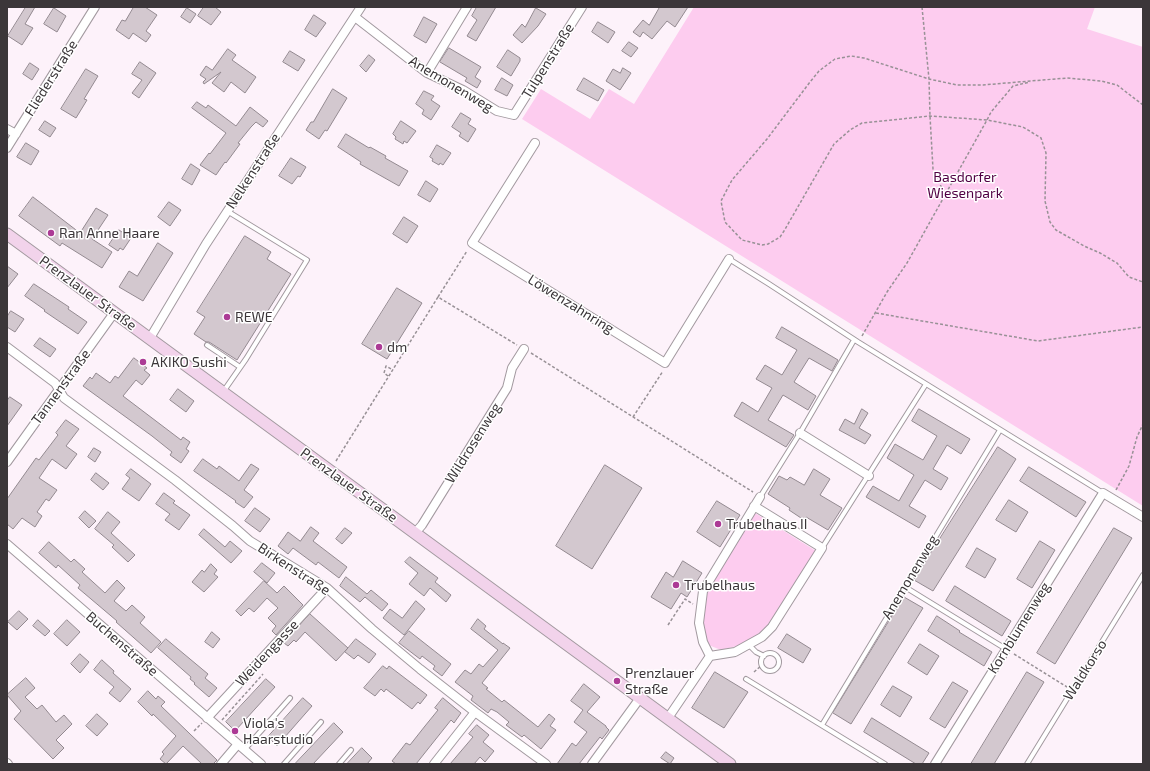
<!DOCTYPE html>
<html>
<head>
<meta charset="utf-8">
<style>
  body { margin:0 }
  #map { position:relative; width:1150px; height:771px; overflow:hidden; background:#fdf2fa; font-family:"Exo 2",sans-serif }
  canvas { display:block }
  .frame { position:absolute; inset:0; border:8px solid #3b3639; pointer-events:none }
</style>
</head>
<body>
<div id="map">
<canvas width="1150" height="771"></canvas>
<div class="frame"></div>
</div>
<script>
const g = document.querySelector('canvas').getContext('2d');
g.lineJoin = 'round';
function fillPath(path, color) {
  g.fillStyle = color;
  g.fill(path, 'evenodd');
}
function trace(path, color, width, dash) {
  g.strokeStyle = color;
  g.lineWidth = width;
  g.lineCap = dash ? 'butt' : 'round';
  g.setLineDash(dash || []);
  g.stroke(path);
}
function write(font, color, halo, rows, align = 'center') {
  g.font = font + ' "Exo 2",sans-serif';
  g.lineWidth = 3;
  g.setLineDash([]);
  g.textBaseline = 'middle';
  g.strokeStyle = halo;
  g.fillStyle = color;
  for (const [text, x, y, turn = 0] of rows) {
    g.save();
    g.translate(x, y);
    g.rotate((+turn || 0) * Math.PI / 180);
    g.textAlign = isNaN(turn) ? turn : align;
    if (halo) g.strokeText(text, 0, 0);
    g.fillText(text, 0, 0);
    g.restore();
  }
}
fillPath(new Path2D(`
  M 694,7 L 1095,7 L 1087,29 L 1143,47 L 1143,506 L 522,119 L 541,89 L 590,119 L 609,89 L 634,104 Z
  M 755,513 L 816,551 L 764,631 L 745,644 L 721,650 L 706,644 L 704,632 L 703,616 L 706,592 Z`), '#fdccef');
const building = new Path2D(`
  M 26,7 L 35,7 L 25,24 L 33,28 L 22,45 L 8,36 Z
  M 134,7 L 145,7 L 157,15 L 146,31 L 151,35 L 146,42 L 133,33 L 129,39 L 116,30 L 122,20 L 125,21 Z
  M 204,7 L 215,7 L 221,12 L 211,25 L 198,16 Z
  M 477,7 L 496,7 L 476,41 L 467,36 L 477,20 L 472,16 Z
  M 660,7 L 688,7 L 675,27 L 667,21 L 652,39 L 643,32 L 640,37 L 633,32 L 643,20 L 649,25 Z
  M 54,8 L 66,16 L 57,32 L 44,24 Z
  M 187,8 L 196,14 L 190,23 L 181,17 Z
  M 536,8 L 546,14 L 538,26 L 522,43 L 513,35 L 522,24 L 525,27 Z
  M 314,15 L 326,23 L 316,37 L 305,30 Z
  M 424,17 L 437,24 L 426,43 L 414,36 Z
  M 598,22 L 615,32 L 608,43 L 592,32 Z
  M 629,42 L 638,48 L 631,57 L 622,51 Z
  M 449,48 L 481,67 L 475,77 L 481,81 L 477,88 L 465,81 L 467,78 L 440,62 Z
  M 228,49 L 236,55 L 232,60 L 256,77 L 245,93 L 231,82 L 224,92 L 212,83 L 221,72 L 204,84 L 203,82 L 206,79 L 200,75 L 206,66 L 212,70 Z
  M 508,50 L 520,58 L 520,61 L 511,76 L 497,67 Z
  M 290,51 L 305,60 L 298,71 L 283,62 Z
  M 369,55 L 375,60 L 366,72 L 360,66 Z
  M 140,62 L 156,73 L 139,98 L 132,93 L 142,80 L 132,74 Z
  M 30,63 L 39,69 L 32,80 L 23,74 Z
  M 623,68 L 631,73 L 620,90 L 606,81 L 613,69 L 620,73 Z
  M 86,69 L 98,76 L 84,99 L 87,100 L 76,118 L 61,109 Z
  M 502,78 L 513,85 L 507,96 L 495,90 Z
  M 584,78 L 604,90 L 598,101 L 577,90 Z
  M 333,89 L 347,98 L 327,131 L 325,130 L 319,139 L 306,130 L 311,122 L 313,122 Z
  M 424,91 L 434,96 L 431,100 L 440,106 L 431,120 L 422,114 L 424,110 L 416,104 Z
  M 197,102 L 206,108 L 208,105 L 236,126 L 250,107 L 268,121 L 263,127 L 256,122 L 251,127 L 238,143 L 240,144 L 226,163 L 225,162 L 216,175 L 200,165 L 209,153 L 210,154 L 226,133 L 192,108 Z
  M 461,113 L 471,119 L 468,124 L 476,129 L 468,142 L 459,136 L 461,133 L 452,127 Z
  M 45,121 L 56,128 L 50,137 L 39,130 Z
  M 401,121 L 416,131 L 407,143 L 404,141 L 403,144 L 395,139 L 396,137 L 393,134 Z
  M 346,134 L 369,148 L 370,147 L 386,156 L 385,158 L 408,171 L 399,186 L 360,164 L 361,162 L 338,147 Z
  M 26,143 L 39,151 L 31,165 L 17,157 Z
  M 437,145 L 451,153 L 443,165 L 440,163 L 439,165 L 432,161 L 433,159 L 430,157 Z
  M 291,158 L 306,167 L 300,177 L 298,176 L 292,184 L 279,176 Z
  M 191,164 L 200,170 L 192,185 L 182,179 Z
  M 426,181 L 438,189 L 430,202 L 418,195 Z
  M 33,197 L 80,233 L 96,208 L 108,215 L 92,239 L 112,252 L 102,268 L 62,243 L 60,246 L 19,216 Z
  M 169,202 L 181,210 L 170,226 L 158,217 Z
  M 404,217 L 418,226 L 407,243 L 393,234 Z
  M 119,230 L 131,238 L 123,250 L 120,248 L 118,251 L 109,245 Z
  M 245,236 L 271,252 L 267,259 L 291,274 L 237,360 L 209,342 L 206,342 L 194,334 L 205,317 L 197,312 Z
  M 158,243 L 173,253 L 143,301 L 119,287 L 129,271 L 137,276 Z
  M 7,266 L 18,274 L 7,288 Z
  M 34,284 L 69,307 L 68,309 L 87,322 L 78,334 L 44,311 L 45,310 L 25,296 Z
  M 397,288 L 422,303 L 387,359 L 362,344 Z
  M 11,311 L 24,319 L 15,332 L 7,327 L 7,317 Z
  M 782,327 L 838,360 L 832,371 L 809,358 L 794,382 L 816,396 L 808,410 L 783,395 L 768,420 L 794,435 L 786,447 L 734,416 L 742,402 L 758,412 L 772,388 L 756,379 L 765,365 L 782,375 L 797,350 L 776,338 Z
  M 40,338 L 56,349 L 50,357 L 34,346 Z
  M 134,358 L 147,368 L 144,370 L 150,375 L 142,385 L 136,380 L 123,396 L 181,440 L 183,437 L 190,442 L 186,449 L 189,451 L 181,463 L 170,455 L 172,452 L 152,436 L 83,386 L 90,377 L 92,379 L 96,373 L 110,383 L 115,376 L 118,378 Z
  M 178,389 L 194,401 L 186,412 L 170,400 Z
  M 10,397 L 22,405 L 7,426 L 7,401 Z
  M 862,409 L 868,413 L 859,428 L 871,435 L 865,444 L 839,430 L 845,419 L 854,424 Z
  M 919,409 L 970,439 L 961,454 L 947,445 L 933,469 L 948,478 L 941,490 L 925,480 L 909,506 L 926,516 L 919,528 L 866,497 L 873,486 L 899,501 L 914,475 L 887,458 L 895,444 L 923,460 L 937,436 L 912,421 Z
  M 66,420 L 79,429 L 66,446 L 77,454 L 66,469 L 52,459 L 39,478 L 57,490 L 49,501 L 46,499 L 37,512 L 42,516 L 35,527 L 22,518 L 13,529 L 7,524 L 7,499 L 36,458 L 39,460 L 58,435 L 56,433 Z
  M 998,447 L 1016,459 L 933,591 L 914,580 Z
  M 94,448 L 101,452 L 95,462 L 88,457 Z
  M 203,459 L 217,469 L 219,466 L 239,481 L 251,464 L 259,469 L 244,490 L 253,497 L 244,508 L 235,502 L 236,501 L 194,471 Z
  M 605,465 L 642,488 L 592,569 L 556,546 Z
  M 1029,467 L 1086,502 L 1076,517 L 1020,481 Z
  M 131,469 L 151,484 L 139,501 L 122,489 L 130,478 L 126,475 Z
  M 814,469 L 830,479 L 820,495 L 842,508 L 828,530 L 806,517 L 804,520 L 789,510 L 790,508 L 768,494 L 779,476 L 787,480 L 790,477 L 804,485 Z
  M 96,473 L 109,483 L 103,490 L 91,480 Z
  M 164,493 L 175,501 L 173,503 L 190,515 L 179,530 L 165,520 L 170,514 L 156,504 Z
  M 1009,500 L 1028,512 L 1016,532 L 996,520 Z
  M 717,501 L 740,515 L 720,547 L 697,532 Z
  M 255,508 L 270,519 L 260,532 L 245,521 Z
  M 85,511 L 96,521 L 89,528 L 79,518 Z
  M 108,512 L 120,522 L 111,533 L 135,555 L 128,562 L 112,547 L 114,545 L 95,529 Z
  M 311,527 L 319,533 L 313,541 L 347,567 L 339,578 L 318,562 L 316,565 L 293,548 L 288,554 L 278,546 L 288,532 L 300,541 Z
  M 345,528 L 352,533 L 342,544 L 336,539 Z
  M 1114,528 L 1132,538 L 1055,664 L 1037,653 Z
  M 204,529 L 225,547 L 230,541 L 242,551 L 231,563 L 199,535 Z
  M 1040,541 L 1055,550 L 1032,588 L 1017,579 Z
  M 49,542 L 71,562 L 74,559 L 85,569 L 82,572 L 105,593 L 117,580 L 125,588 L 114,601 L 126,611 L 132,605 L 145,617 L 140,623 L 161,642 L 151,653 L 116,622 L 117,621 L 78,588 L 80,585 L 58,565 L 56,568 L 39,553 Z
  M 977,548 L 996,559 L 985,578 L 966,567 Z
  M 410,557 L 438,578 L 435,582 L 451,595 L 446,602 L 430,588 L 424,596 L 409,584 L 418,573 L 405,562 Z
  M 683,561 L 702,573 L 687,597 L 681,593 L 671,609 L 651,597 L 666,572 L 673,577 Z
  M 262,563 L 275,573 L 267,583 L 254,572 Z
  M 211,564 L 217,570 L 214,574 L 218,577 L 204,592 L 192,582 L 202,570 L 204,572 Z
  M 346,577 L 367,594 L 371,590 L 388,604 L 382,611 L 365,597 L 360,602 L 340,586 Z
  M 264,581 L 277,593 L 284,586 L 303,605 L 276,635 L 272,631 L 276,626 L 268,618 L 278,608 L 267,598 L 254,612 L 249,608 L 241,616 L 236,611 Z
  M 955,586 L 1011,621 L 1002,636 L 946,601 Z
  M 904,597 L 923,608 L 851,724 L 833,713 Z
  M 416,601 L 425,609 L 404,635 L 383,618 L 390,609 L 402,618 Z
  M 19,611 L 28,619 L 17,630 L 8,622 Z
  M 310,614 L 348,648 L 336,661 L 305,632 L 296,642 L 294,640 L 288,646 L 284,643 Z
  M 937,616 L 960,631 L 959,632 L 992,652 L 984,666 L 928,631 Z
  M 478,619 L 486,626 L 484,629 L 503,644 L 503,643 L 510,648 L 482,683 L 488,688 L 486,689 L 502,702 L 504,700 L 538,727 L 549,714 L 555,719 L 550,726 L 556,730 L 541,749 L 524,735 L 522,737 L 506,725 L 509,722 L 497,712 L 491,709 L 488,713 L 471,700 L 473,696 L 455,682 L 465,670 L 471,674 L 479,664 L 483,667 L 498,650 L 471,629 Z
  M 38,620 L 50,631 L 45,636 L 33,626 Z
  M 67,620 L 80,632 L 67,646 L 54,634 Z
  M 409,631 L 451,664 L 442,676 L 433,669 L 435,666 L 422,656 L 420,659 L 399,643 Z
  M 212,632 L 220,639 L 213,648 L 205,642 Z
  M 787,634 L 811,649 L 803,663 L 778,648 Z
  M 166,639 L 208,674 L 205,678 L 217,688 L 209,697 L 194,684 L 195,683 L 190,679 L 191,677 L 158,648 Z
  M 356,639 L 376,654 L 369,663 L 358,655 L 354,659 L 345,652 Z
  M 920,644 L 939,656 L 927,675 L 908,663 Z
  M 80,654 L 89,662 L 80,673 L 71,664 Z
  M 102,660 L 114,671 L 113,673 L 131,689 L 120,702 L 109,693 L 114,687 L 94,670 Z
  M 383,666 L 387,669 L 389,666 L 427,695 L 420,704 L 418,702 L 412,709 L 386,689 L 384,692 L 381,689 L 375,696 L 364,688 Z
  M 715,672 L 748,692 L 724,728 L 692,708 Z
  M 1027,672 L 1044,682 L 994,764 L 971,764 Z
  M 26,678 L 35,688 L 25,697 L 37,709 L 42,705 L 56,722 L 64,715 L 72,724 L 56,740 L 64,748 L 53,759 L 14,719 L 21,711 L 7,695 Z
  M 266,679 L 275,687 L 235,731 L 226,722 Z
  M 953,682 L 968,691 L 945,728 L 930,719 Z
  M 584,684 L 600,697 L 587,712 L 606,726 L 606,727 L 609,730 L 602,739 L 600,737 L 579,764 L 557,764 L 572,743 L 576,746 L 587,732 L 574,722 L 583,710 L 571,701 Z
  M 893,686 L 912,697 L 900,717 L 881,705 Z
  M 148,691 L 156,699 L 158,696 L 165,702 L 161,706 L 217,760 L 213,764 L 202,764 L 183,746 L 166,764 L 160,759 L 164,754 L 162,752 L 176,736 L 153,714 L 152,716 L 138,702 Z
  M 303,698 L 312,706 L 277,746 L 268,737 Z
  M 443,698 L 461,713 L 454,723 L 451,720 L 416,764 L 396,764 L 392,761 L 406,743 L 410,745 L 425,726 L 438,710 L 435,708 Z
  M 97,714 L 108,724 L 97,736 L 86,726 Z
  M 872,718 L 929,753 L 922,764 L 916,764 L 864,732 Z
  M 334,723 L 343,732 L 313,764 L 295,764 Z
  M 477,725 L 489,735 L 483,742 L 494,751 L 485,762 L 480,757 L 474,764 L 450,764 L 473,737 L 469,734 Z
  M 362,748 L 372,758 L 367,764 L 347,764 Z
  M 666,752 L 674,758 L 670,764 L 661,758 Z`);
fillPath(building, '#d3c8cf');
trace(building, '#938990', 1);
const service = new Path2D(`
  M 729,259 L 769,284 L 858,342 L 1103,493
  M 207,345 L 240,367
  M 223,392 L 246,359 L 307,260 L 227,211
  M 760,497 L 800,433 L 854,340
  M 822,548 L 926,384
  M 905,587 L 1006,649
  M 749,645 L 756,652 L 764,656
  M761 662a9 9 0 1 1 18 0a9 9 0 1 1-18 0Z
  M 746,679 L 885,764
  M 822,725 L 1000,430
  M 245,749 L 290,698
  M 284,764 L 321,722
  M 339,764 L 351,750
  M 1027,764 L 1143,575`);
const minor = new Path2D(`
  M 355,17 L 427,73 L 463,90 L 497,111 L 514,115 L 582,7
  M 427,73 L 467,7
  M 7,129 L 16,134
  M 535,143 L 472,243 L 665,363 L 729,259
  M 7,148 L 95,7
  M 150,338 L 206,244 L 361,7
  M 7,347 L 55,383 L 64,398 L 175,480 L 233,526 L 250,541 L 327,588 L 372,629 L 420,669 L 475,712 L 546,764
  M 800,433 L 869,476
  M 7,462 L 114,313
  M 415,533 L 422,525 L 507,388 L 512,368 L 524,349
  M 7,544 L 261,764
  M 710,656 L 703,642 L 699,623 L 703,591 L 760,497
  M 207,718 L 327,588
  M 668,718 L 710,656 L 735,652 L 762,637 L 772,627 L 822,548 L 754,506
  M 7,763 L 8,764
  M 221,764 L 238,744
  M 434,764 L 475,712
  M 592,764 L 640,698
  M 935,764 L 1103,493 L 1143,517`);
const secondary = new Path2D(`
  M 7,234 L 730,764`);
trace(service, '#a2999f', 6);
trace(minor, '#a2999f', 10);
trace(secondary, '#a2999f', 13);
trace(new Path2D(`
  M 922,7 L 929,79 L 930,116 L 933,169 L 945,195
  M 1143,105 L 1117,85 L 1101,81 L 1067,78 L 983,85 L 957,85 L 929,79 L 864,58 L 851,56 L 835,59 L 819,71 L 810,82 L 767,139 L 732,180 L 721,201 L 725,222 L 742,240 L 762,245 L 768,244 L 780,237 L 784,231 L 834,144 L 850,130 L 862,123 L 930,116 L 987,120 L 1023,127 L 1041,138 L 1046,153 L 1045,201 L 1050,222 L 1056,230 L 1084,246 L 1100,253 L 1117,263 L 1129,277 L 1143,282
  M 438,297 L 467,251
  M 876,313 L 1038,341 L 1143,327
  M 862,336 L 887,292 L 907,263 L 987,120 L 991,112 L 1013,86 L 1030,82
  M 531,353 L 753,492
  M 388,376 L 384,373 L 386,366 L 393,370
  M 633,417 L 663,371
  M 336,461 L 438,297 L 517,345
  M 1116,490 L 1129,466 L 1137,437 L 1143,424
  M 668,625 L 685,599 L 693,604
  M 1014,654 L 1067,687
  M 754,672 L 762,665
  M 222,720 L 263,674
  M 194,731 L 202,723`), '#989196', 1.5, [3, 2]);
trace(service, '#fff', 4);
trace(minor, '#fff', 8);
trace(secondary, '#f2d3eb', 11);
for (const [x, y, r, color] of [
  [51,233,4,"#ac3a95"],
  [227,317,4,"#ac3a95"],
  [379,347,4,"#ac3a95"],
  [143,362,4,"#ac3a95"],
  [718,524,4,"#ac3a95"],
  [676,585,4,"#ac3a95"],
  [617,681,4,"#ac3a95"],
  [235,731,4,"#ac3a95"]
]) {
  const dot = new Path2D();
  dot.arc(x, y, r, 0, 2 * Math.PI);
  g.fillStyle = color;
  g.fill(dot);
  trace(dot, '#fff', 1.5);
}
write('14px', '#3b3639', '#fff', [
  ["Tulpenstraße",548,61,-58],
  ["Fliederstraße",51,78,-58],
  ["Anemonenweg",451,84,31],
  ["Nelkenstraße",253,171,-57],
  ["Prenzlauer Straße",88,293,36],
  ["Löwenzahnring",571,304,32],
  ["Tannenstraße",61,387,-54],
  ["Wildrosenweg",473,443,-58],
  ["Prenzlauer Straße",349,485,36],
  ["Birkenstraße",294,569,33],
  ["Anemonenweg",910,577,-59],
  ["Kornblumenweg",1019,628,-58],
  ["Buchenstraße",122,644,41],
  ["Weidengasse",267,653,-47],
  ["Waldkorso",1085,670,-58]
]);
write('14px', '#500043', '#fff', [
  ["Basdorfer",965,177],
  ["Wiesenpark",965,193]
]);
write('14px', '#3b3639', '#fff', [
  ["Ran Anne Haare",59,233],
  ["REWE",235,317],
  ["dm",387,347],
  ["AKIKO Sushi",151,362],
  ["Trubelhaus II",726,524],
  ["Trubelhaus",684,585],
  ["Prenzlauer",625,673],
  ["Straße",625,689],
  ["Viola's",243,723],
  ["Haarstudio",243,739]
], 'left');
</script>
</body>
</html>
